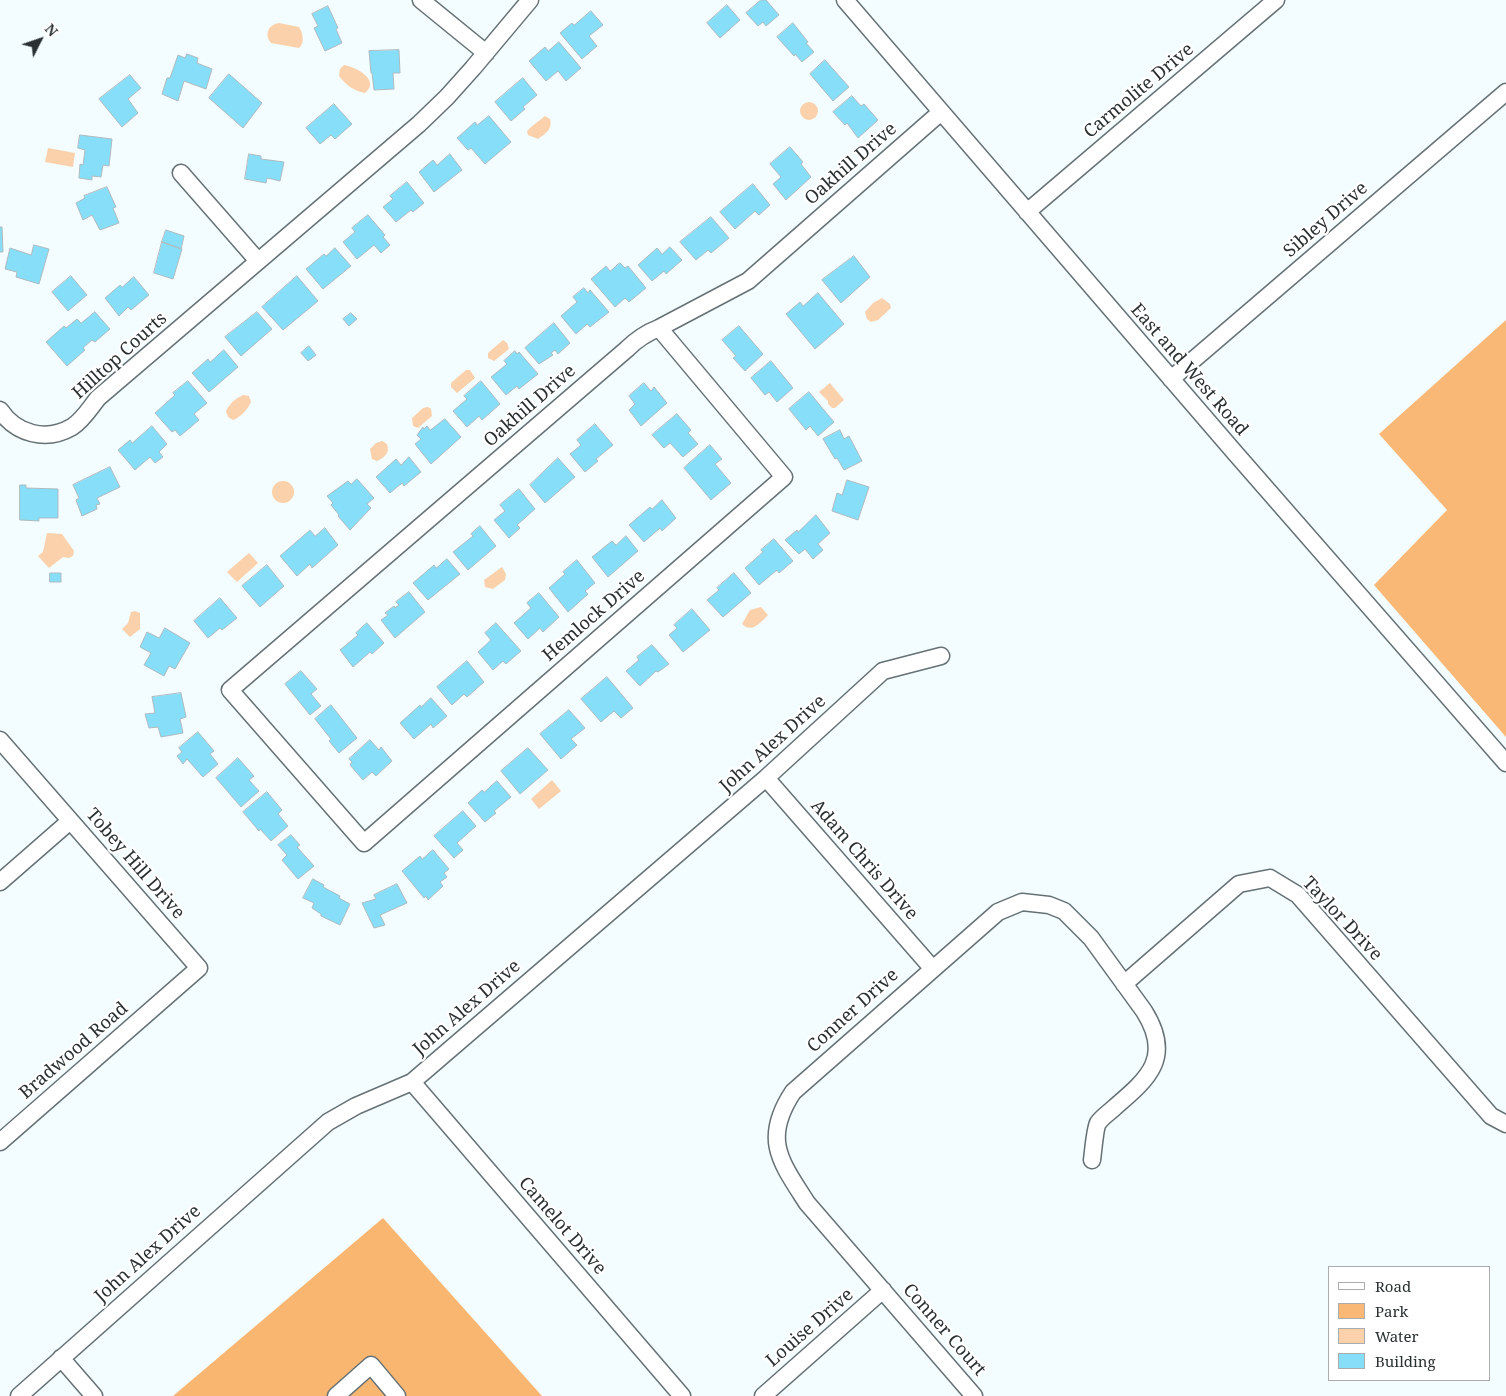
<!DOCTYPE html>
<html>
<head>
<meta charset="utf-8">
<style>
  body { margin:0 }
  #map { position:relative; width:1506px; height:1396px; overflow:hidden; background:#f3fcfe; font-family:"Noto Serif",serif }
  canvas { display:block }
  .legend { position:absolute; left:1328px; top:1266px; width:162px; height:115px; box-sizing:border-box; background:#fff; border:1px solid #aaacad; margin:0; padding:6px 9px; list-style:none; font-size:15px; color:#2a3031 }
  .legend li { display:flex; align-items:center; gap:10px; height:25px }
  .legend b { width:25px; border:1px solid #aaacad }
  .north { position:absolute; left:15px; top:15px; width:50px; height:50px; -webkit-text-stroke:4px #fff; paint-order:stroke; rotate:49deg; font-size:14px; font-weight:700; line-height:20px; text-align:center; color:#2a3031 }
  .north::after { content:''; display:block; margin:auto; width:18px; height:22px; background:#2a3031; clip-path:polygon(50% 0,100% 100%,50% 72%,0 100%) }
</style>
</head>
<body>
<div id="map">
<canvas width="1506" height="1396"></canvas>
<ul class="legend">
<li><b style="height:6px;background:#fff"></b>Road</li>
<li><b style="height:14px;background:#f9b876"></b>Park</li>
<li><b style="height:14px;background:#fad1aa"></b>Water</li>
<li><b style="height:14px;background:#86def8"></b>Building</li>
</ul>
<div class="north">N</div>
</div>
<script>
const g = document.querySelector('canvas').getContext('2d');
g.lineJoin = 'round';
function fillPath(path, color) {
  g.fillStyle = color;
  g.fill(path, 'evenodd');
}
function trace(path, color, width, dash) {
  g.strokeStyle = color;
  g.lineWidth = width;
  g.lineCap = dash ? 'butt' : 'round';
  g.setLineDash(dash || []);
  g.stroke(path);
}
function write(font, color, halo, rows, align = 'center') {
  g.font = font + ' "Noto Serif",serif';
  g.lineWidth = 4.5;
  g.setLineDash([]);
  g.textBaseline = 'middle';
  g.strokeStyle = halo;
  g.fillStyle = color;
  for (const [text, x, y, turn = 0] of rows) {
    g.save();
    g.translate(x, y);
    g.rotate((+turn || 0) * Math.PI / 180);
    g.textAlign = isNaN(turn) ? turn : align;
    if (halo) g.strokeText(text, 0, 0);
    g.fillText(text, 0, 0);
    g.restore();
  }
}
fillPath(new Path2D(`
  M 1506,320 L 1506,737 L 1374,585 L 1447,510 L 1379,434 Z`), '#f9b876');
fillPath(new Path2D(`
  M 383,1218 L 542,1396 L 173,1396 Z`), '#f9b671');
fillPath(new Path2D(`
  M 279,23 L 299,27 C 303,33 305,43 299,48 L 271,43 C 264,34 268,25 279,23 Z
  M 344,65 C 356,67 381,80 365,93 C 354,91 346,85 339,76 L 340,69 Z
  M800 111a9 9 0 1 1 18 0a9 9 0 1 1-18 0Z
  M 545,116 L 550,119 C 553,129 545,134 538,139 L 528,135 L 527,131 L 531,127 Z
  M 48,148 L 75,153 L 73,167 L 45,162 Z
  M 882,298 L 890,304 L 891,308 L 878,320 L 871,322 L 867,319 L 865,312 L 873,303 Z
  M 503,340 L 507,343 L 509,349 L 494,361 L 488,358 L 488,353 Z
  M 466,370 L 470,370 L 475,378 L 457,393 L 451,387 L 451,383 Z
  M 830,383 L 844,400 L 835,408 L 832,408 L 828,404 L 828,401 L 819,392 Z
  M 243,395 L 249,396 L 251,402 C 248,409 240,418 233,420 L 228,417 L 226,411 C 230,403 235,399 243,395 Z
  M 428,407 L 431,409 L 432,416 L 418,428 L 413,426 L 412,418 L 423,408 Z
  M 382,441 L 387,444 C 390,453 385,457 377,461 L 372,459 L 370,449 L 376,443 Z
  M272 492a11 11 0 1 1 22 0a11 11 0 1 1-22 0Z
  M 47,533 L 62,534 L 74,551 L 73,556 L 69,558 L 63,557 L 49,568 L 38,556 L 43,552 Z
  M 249,553 L 258,563 L 237,582 L 227,572 Z
  M 502,567 L 506,574 L 505,580 L 493,589 L 485,587 L 484,580 Z
  M 761,607 L 768,615 C 761,622 752,634 742,624 L 750,610 Z
  M 135,611 L 140,613 L 140,629 L 130,637 L 122,629 L 128,623 L 131,612 Z
  M 552,780 L 561,791 L 539,809 L 531,799 Z`), '#fad1aa');
const building = new Path2D(`
  M 761,0 L 766,0 L 779,15 L 766,26 L 763,22 L 758,26 L 746,13 Z
  M 727,5 L 740,20 L 720,38 L 707,23 Z
  M 328,6 L 338,28 L 336,29 L 342,43 L 325,51 L 314,28 L 318,26 L 312,14 Z
  M 591,11 L 603,25 L 589,36 L 597,46 L 582,59 L 560,33 L 572,23 L 574,25 Z
  M 793,23 L 808,42 L 806,43 L 814,52 L 802,62 L 795,54 L 794,56 L 777,37 Z
  M 559,42 L 581,68 L 566,81 L 558,71 L 546,81 L 529,61 L 545,47 L 548,51 Z
  M 399,50 L 400,73 L 393,73 L 394,89 L 374,90 L 372,73 L 371,73 L 369,51 Z
  M 187,54 L 198,58 L 197,63 L 212,69 L 206,89 L 184,81 L 178,101 L 162,94 L 167,78 L 170,78 L 178,55 L 185,58 Z
  M 825,60 L 849,87 L 833,101 L 810,74 Z
  M 229,74 L 262,103 L 243,128 L 209,98 Z
  M 130,75 L 141,88 L 128,99 L 138,113 L 122,127 L 99,99 Z
  M 523,78 L 537,95 L 523,107 L 525,109 L 511,121 L 495,102 Z
  M 852,96 L 861,106 L 864,104 L 878,120 L 858,138 L 847,123 L 845,125 L 833,112 Z
  M 334,104 L 352,124 L 335,139 L 331,135 L 320,144 L 306,128 Z
  M 489,116 L 511,142 L 485,164 L 471,148 L 468,150 L 457,138 L 475,122 L 477,125 Z
  M 80,135 L 112,139 L 109,166 L 103,165 L 101,177 L 92,176 L 92,180 L 79,178 L 80,164 L 83,165 L 85,150 L 78,148 Z
  M 790,147 L 803,162 L 801,164 L 811,177 L 786,200 L 773,184 L 781,177 L 770,164 Z
  M 249,154 L 261,156 L 261,159 L 284,162 L 280,181 L 267,178 L 266,183 L 245,179 Z
  M 450,154 L 462,170 L 434,192 L 419,172 L 433,160 L 437,165 Z
  M 407,182 L 424,203 L 413,212 L 411,210 L 396,222 L 383,207 L 393,199 L 390,196 Z
  M 753,184 L 770,205 L 759,215 L 755,211 L 735,229 L 720,212 Z
  M 107,187 L 116,207 L 113,208 L 119,223 L 100,230 L 92,215 L 83,220 L 76,203 L 85,198 L 84,196 Z
  M 368,215 L 385,235 L 383,237 L 390,245 L 381,253 L 374,245 L 357,259 L 343,242 L 355,232 L 352,228 Z
  M 711,217 L 729,238 L 711,253 L 708,250 L 696,260 L 680,242 Z
  M 0,227 L 2,227 L 3,252 L 0,252 Z
  M 166,230 L 184,236 L 181,249 L 162,242 Z
  M 162,242 L 182,249 L 173,279 L 154,273 Z
  M 34,245 L 49,249 L 39,284 L 16,277 L 17,272 L 5,269 L 10,248 L 31,255 Z
  M 670,247 L 682,260 L 666,274 L 664,271 L 652,281 L 638,265 L 657,248 L 662,254 Z
  M 335,248 L 351,266 L 323,289 L 306,269 L 324,254 L 326,256 Z
  M 854,256 L 870,277 L 841,303 L 822,280 Z
  M 620,263 L 625,268 L 628,266 L 646,288 L 629,302 L 625,298 L 615,307 L 591,279 L 606,266 L 610,271 Z
  M 71,276 L 87,295 L 68,311 L 52,292 Z
  M 297,276 L 318,301 L 283,330 L 262,307 Z
  M 134,277 L 149,295 L 131,310 L 128,307 L 119,316 L 105,298 L 120,285 L 122,287 Z
  M 584,288 L 588,293 L 590,290 L 609,312 L 590,327 L 587,324 L 576,334 L 561,316 L 577,302 L 573,297 Z
  M 818,293 L 844,324 L 815,349 L 786,314 L 800,302 L 803,306 Z
  M 95,312 L 110,329 L 95,342 L 92,340 L 83,348 L 85,350 L 67,366 L 46,342 L 64,326 L 66,328 L 77,319 L 81,323 Z
  M 257,312 L 272,329 L 241,356 L 225,337 Z
  M 351,313 L 357,319 L 349,326 L 343,319 Z
  M 554,323 L 570,343 L 558,354 L 555,350 L 551,353 L 553,355 L 539,364 L 525,348 Z
  M 739,326 L 763,354 L 745,371 L 733,358 L 736,356 L 722,340 Z
  M 309,346 L 316,355 L 308,361 L 301,353 Z
  M 224,350 L 238,367 L 209,392 L 192,373 L 208,359 L 210,362 Z
  M 515,351 L 517,354 L 519,352 L 538,374 L 519,389 L 517,386 L 506,395 L 491,377 L 507,364 L 504,361 Z
  M 771,361 L 793,388 L 777,402 L 769,392 L 765,395 L 751,378 Z
  M 188,381 L 207,403 L 194,414 L 199,420 L 180,436 L 175,430 L 172,432 L 155,413 L 175,395 L 173,393 Z
  M 481,381 L 500,404 L 482,420 L 479,416 L 467,427 L 453,411 L 467,399 L 464,396 Z
  M 644,383 L 651,391 L 654,387 L 667,403 L 641,426 L 629,410 L 635,404 L 629,396 Z
  M 809,392 L 834,422 L 818,436 L 810,426 L 806,430 L 789,409 Z
  M 677,414 L 691,430 L 688,433 L 698,444 L 683,457 L 670,443 L 664,448 L 652,435 Z
  M 445,419 L 461,437 L 431,464 L 415,444 L 421,439 L 417,435 L 423,427 L 424,429 L 427,426 L 430,430 Z
  M 595,424 L 613,445 L 596,459 L 598,461 L 585,472 L 570,454 L 581,445 L 577,440 Z
  M 152,426 L 167,444 L 159,452 L 163,457 L 155,463 L 150,457 L 135,470 L 118,450 L 130,440 L 132,443 Z
  M 840,430 L 844,439 L 849,436 L 862,461 L 844,470 L 837,458 L 835,459 L 823,439 Z
  M 710,445 L 722,459 L 715,464 L 731,483 L 711,500 L 684,468 Z
  M 409,457 L 421,472 L 404,486 L 402,483 L 390,493 L 376,477 L 396,459 L 401,465 Z
  M 558,458 L 575,477 L 545,503 L 530,485 Z
  M 110,467 L 120,487 L 97,498 L 100,504 L 96,505 L 97,509 L 82,516 L 76,500 L 79,498 L 73,485 Z
  M 357,479 L 374,498 L 367,504 L 371,508 L 350,530 L 338,516 L 339,515 L 331,505 L 333,503 L 327,496 L 348,481 L 351,484 Z
  M 847,480 L 869,487 L 858,520 L 832,511 L 837,493 L 842,495 Z
  M 20,485 L 26,485 L 26,488 L 58,489 L 58,518 L 39,518 L 39,521 L 20,520 Z
  M 519,489 L 535,509 L 517,525 L 520,528 L 509,538 L 494,520 L 505,511 L 500,505 Z
  M 662,500 L 676,518 L 662,531 L 660,528 L 644,542 L 629,525 L 650,507 L 652,509 Z
  M 816,515 L 830,533 L 818,544 L 823,550 L 813,559 L 805,549 L 799,554 L 785,540 L 797,530 L 798,532 Z
  M 480,526 L 496,546 L 468,570 L 453,552 L 473,536 L 471,534 Z
  M 325,528 L 338,545 L 312,568 L 310,564 L 297,576 L 280,556 L 310,530 L 315,536 Z
  M 626,536 L 638,551 L 608,577 L 592,557 L 612,541 L 616,545 Z
  M 774,539 L 793,561 L 779,573 L 777,570 L 759,585 L 745,568 L 763,552 L 761,550 Z
  M 447,559 L 460,574 L 428,600 L 413,583 L 434,565 L 436,568 Z
  M 577,560 L 595,583 L 585,591 L 588,594 L 568,612 L 549,588 L 565,574 L 563,572 Z
  M 267,565 L 284,586 L 260,607 L 242,586 Z
  M 50,573 L 61,573 L 61,582 L 50,582 Z
  M 734,573 L 751,593 L 723,617 L 707,600 L 719,590 L 717,588 Z
  M 409,592 L 425,612 L 395,638 L 381,620 L 388,615 L 385,613 L 394,606 L 395,608 L 399,605 L 396,602 Z
  M 539,593 L 559,617 L 543,632 L 540,628 L 528,639 L 514,623 L 531,608 L 527,603 Z
  M 220,598 L 237,618 L 222,630 L 220,628 L 208,638 L 194,621 Z
  M 692,609 L 710,630 L 683,652 L 669,635 L 677,628 L 674,625 Z
  M 367,623 L 384,643 L 372,654 L 370,652 L 353,667 L 340,650 L 358,635 L 356,633 Z
  M 496,623 L 521,651 L 506,664 L 503,661 L 493,670 L 478,652 L 491,640 L 485,633 Z
  M 165,628 L 190,643 L 175,669 L 169,666 L 164,676 L 144,665 L 151,653 L 140,647 L 147,632 L 159,638 Z
  M 652,645 L 669,664 L 658,672 L 656,671 L 640,686 L 626,671 L 639,660 L 637,657 Z
  M 467,661 L 484,682 L 467,697 L 464,694 L 452,705 L 437,687 Z
  M 301,671 L 317,689 L 311,694 L 321,706 L 310,715 L 285,684 Z
  M 607,677 L 633,708 L 621,718 L 614,711 L 601,722 L 581,699 Z
  M 181,693 L 186,717 L 180,719 L 183,733 L 161,737 L 158,727 L 149,728 L 145,714 L 155,713 L 152,697 Z
  M 431,698 L 447,716 L 433,728 L 431,724 L 414,739 L 400,723 L 420,705 L 421,707 Z
  M 331,705 L 357,738 L 339,753 L 329,741 L 331,739 L 315,719 Z
  M 569,710 L 585,728 L 571,739 L 577,745 L 561,759 L 540,734 Z
  M 198,732 L 214,751 L 210,754 L 218,764 L 203,777 L 187,759 L 183,764 L 177,756 L 182,752 L 179,748 Z
  M 370,740 L 379,750 L 381,747 L 392,761 L 376,776 L 372,772 L 363,780 L 350,765 L 352,762 L 349,759 Z
  M 528,748 L 548,770 L 520,794 L 501,771 Z
  M 238,758 L 254,776 L 249,780 L 259,791 L 241,807 L 216,778 Z
  M 497,781 L 511,797 L 494,811 L 496,813 L 485,822 L 468,803 L 482,790 L 484,792 Z
  M 267,792 L 282,810 L 278,814 L 288,826 L 271,841 L 260,829 L 259,831 L 243,812 Z
  M 463,811 L 476,826 L 457,843 L 463,850 L 454,858 L 434,836 Z
  M 291,835 L 300,845 L 297,847 L 314,866 L 298,879 L 282,860 L 287,855 L 278,845 Z
  M 433,850 L 449,869 L 444,873 L 447,877 L 440,882 L 443,886 L 428,900 L 426,896 L 424,898 L 402,871 L 420,856 L 422,859 Z
  M 313,879 L 324,885 L 323,887 L 340,896 L 339,898 L 350,904 L 340,925 L 321,916 L 321,914 L 312,908 L 314,903 L 303,898 Z
  M 397,884 L 407,903 L 380,915 L 385,925 L 374,928 L 362,903 L 376,899 L 374,895 Z`);
fillPath(building, '#86def8');
trace(building, '#aebbbf', 1);
const minor = new Path2D(`
  M 421,0 L 486,53
  M 845,0 L 1236,454 L 1506,763
  M 181,173 L 258,261
  M 1027,212 L 1276,0
  M 659,328 L 784,477 L 364,843 L 230,690 L 627,349 C 637,339 646,333 659,328 L 748,281 L 941,112
  M 1171,379 L 1506,92
  M 0,410 C 16,434 46,442 72,427 C 83,420 90,408 98,398 L 419,124 L 447,97 L 473,68 L 530,0
  M 0,740 L 199,968 L 0,1142
  M 766,778 L 932,968
  M 0,882 L 70,821
  M 1124,984 L 1239,884 L 1270,878 L 1298,895 L 1491,1116 L 1506,1124
  M 412,1082 L 682,1396
  M 61,1358 L 94,1396
  M 19,1396 L 328,1122 L 356,1106 L 412,1082 L 766,778 L 883,671 L 941,656
  M 336,1396 L 371,1365 L 397,1396
  M 763,1396 L 883,1290
  M 974,1396 L 807,1203 C 780,1161 762,1139 793,1092 L 998,912 L 1022,902 L 1049,905 L 1064,911 L 1091,938 L 1144,1011 C 1173,1057 1149,1078 1115,1107 C 1110,1112 1102,1117 1098,1123 C 1095,1128 1093,1153 1092,1160`);
trace(minor, '#657175', 19);
trace(minor, '#fff', 16);
write('18px', '#2a3031', '#fff', [
  ["Carmolite Drive",1139,91,-40],
  ["Oakhill Drive",851,164,-41],
  ["Sibley Drive",1326,220,-41],
  ["Hilltop Courts",120,356,-42],
  ["East and West Road",1189,370,49],
  ["Oakhill Drive",530,406,-41],
  ["Hemlock Drive",594,616,-41],
  ["John Alex Drive",773,744,-42],
  ["Adam Chris Drive",864,860,49],
  ["Tobey Hill Drive",135,864,49],
  ["Taylor Drive",1342,919,47],
  ["John Alex Drive",467,1008,-41],
  ["Conner Drive",853,1011,-42],
  ["Bradwood Road",74,1051,-41],
  ["Camelot Drive",562,1226,49],
  ["John Alex Drive",148,1254,-42],
  ["Louise Drive",810,1328,-41],
  ["Conner Court",944,1330,49]
]);
</script>
</body>
</html>
